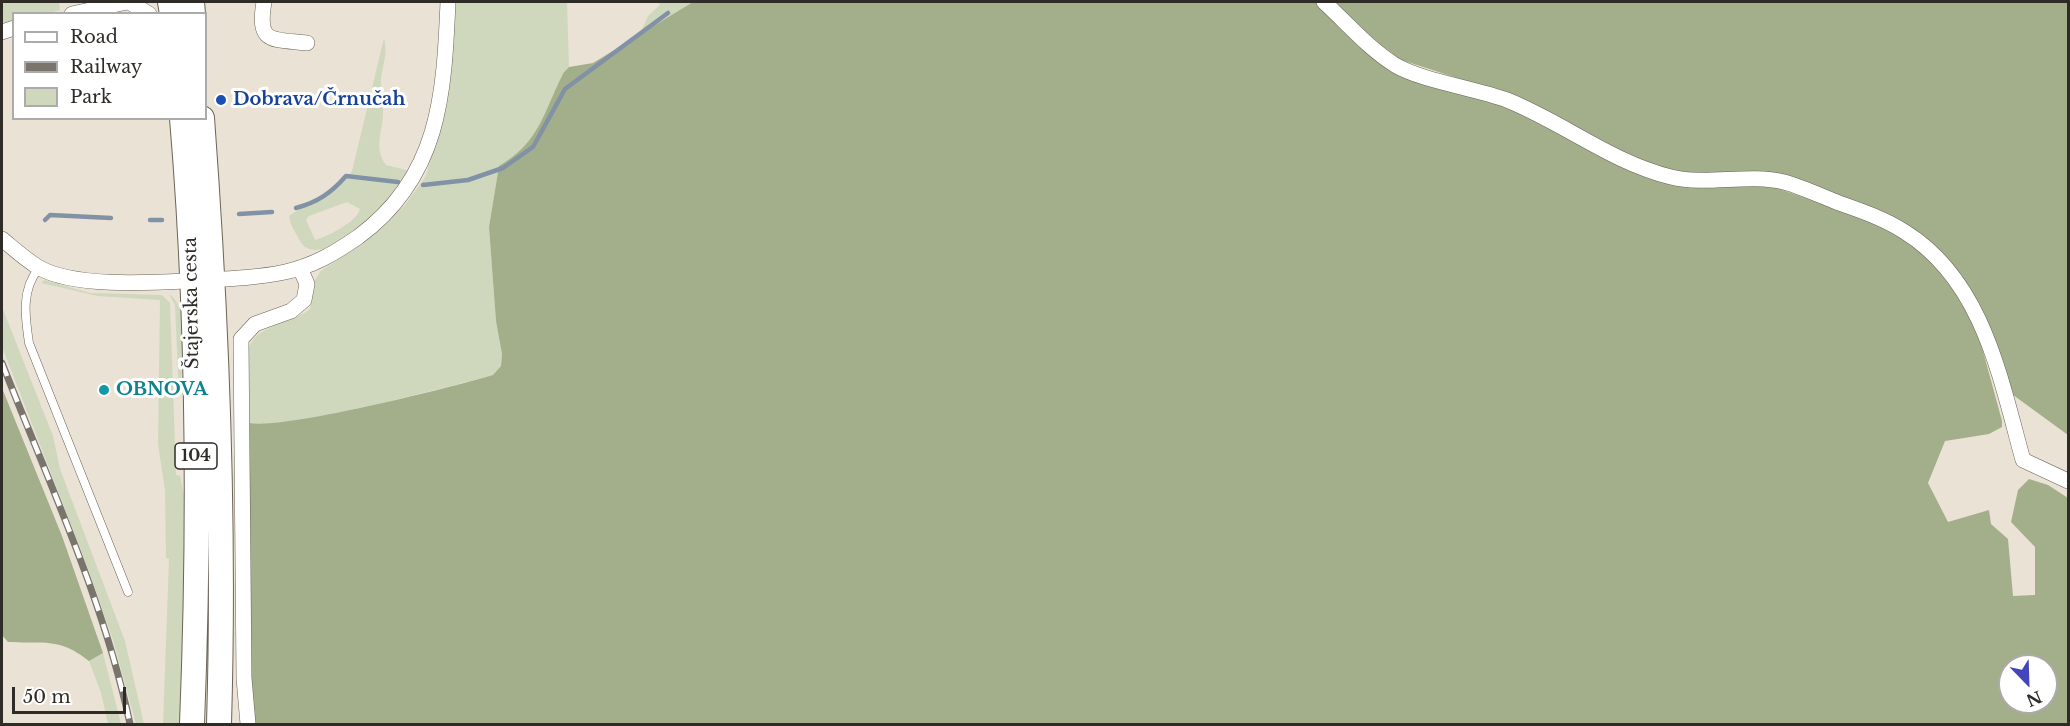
<!DOCTYPE html>
<html>
<head>
<meta charset="utf-8">
<style>
  body { margin:0 }
  #map { position:relative; width:2070px; height:726px; overflow:hidden; background:#eae2d4; font-family:"Libre Baskerville",serif }
  canvas { display:block }
  .frame { position:absolute; inset:0; border:3px solid #2f2c27; pointer-events:none }
  .legend { position:absolute; left:12px; top:12px; width:195px; height:108px; box-sizing:border-box; background:#fff; border:2px solid #acaba9; margin:0; padding:8px 10px; list-style:none; font-size:18px; color:#2f2c27 }
  .legend li { display:flex; align-items:center; gap:12px; height:30px }
  .legend b { width:30px; border:2px solid #acaba9 }
  .north { position:absolute; left:1998px; top:654px; width:60px; height:60px; box-sizing:border-box; background:#fff; border:2px solid #acaba9; border-radius:50%; rotate:157deg; font-size:16px; font-weight:700; line-height:24px; text-align:center; color:#2f2c27 }
  .north::after { content:''; display:block; margin:auto; width:21px; height:27px; background:#4545bb; clip-path:polygon(50% 0,100% 100%,50% 72%,0 100%) }
  .scale { position:absolute; left:12px; top:687px; width:114px; height:27px; box-sizing:border-box; border:3px solid #2f2c27; border-top:0; padding-left:8px; font-size:18px; line-height:21px; white-space:nowrap; color:#2f2c27; -webkit-text-stroke:4px #fff; paint-order:stroke }
</style>
</head>
<body>
<div id="map">
<canvas width="2070" height="726"></canvas>
<div class="frame"></div>
<ul class="legend">
<li><b style="height:8px;background:#fff"></b>Road</li>
<li><b style="height:8px;background:#79746c"></b>Railway</li>
<li><b style="height:16px;background:#cfd8bd"></b>Park</li>
</ul>
<div class="north">N</div>
<div class="scale">50 m</div>
</div>
<script>
const g = document.querySelector('canvas').getContext('2d');
g.lineJoin = 'round';
function fillPath(path, color) {
  g.fillStyle = color;
  g.fill(path, 'evenodd');
}
function trace(path, color, width, dash) {
  g.strokeStyle = color;
  g.lineWidth = width;
  g.lineCap = dash ? 'butt' : 'round';
  g.setLineDash(dash || []);
  g.stroke(path);
}
function write(font, color, halo, rows, align = 'center') {
  g.font = font + ' "Libre Baskerville",serif';
  g.lineWidth = 6;
  g.setLineDash([]);
  g.textBaseline = 'middle';
  g.strokeStyle = halo;
  g.fillStyle = color;
  for (const [text, x, y, turn = 0] of rows) {
    g.save();
    g.translate(x, y);
    g.rotate((+turn || 0) * Math.PI / 180);
    g.textAlign = isNaN(turn) ? turn : align;
    if (halo) g.strokeText(text, 0, 0);
    g.fillText(text, 0, 0);
    g.restore();
  }
}
fillPath(new Path2D(`
  M 2,2 L 59,2 L 60,10 L 50,13 L 14,14 L 13,25 L 2,29 Z
  M 456,2 L 567,2 L 569,67 L 564,72 C 543,112 541,141 499,166 L 489,227 L 496,321 L 502,354 L 501,366 L 493,375 L 483,378 C 444,387 275,434 246,422 L 247,353 C 254,323 289,326 310,309 L 315,280 L 321,271 L 376,233 L 405,205 L 426,176 L 445,108 Z
  M 658,2 L 693,2 L 639,36 L 648,16 L 660,5 Z
  M 384,38 C 388,53 383,64 381,79 C 380,90 383,101 383,112 C 383,132 373,147 386,165 L 410,171 C 404,180 398,190 391,198 C 377,214 318,272 300,241 C 296,233 290,225 289,216 C 313,199 335,197 352,171 ZM 347,202 L 360,209 C 358,221 327,237 315,240 L 306,220 L 309,216 Z
  M 44,280 L 90,293 L 162,295 L 170,303 L 176,475 L 180,476 L 186,503 L 183,724 L 163,724 L 169,559 L 166,558 L 165,490 L 158,444 L 160,300 L 98,296 L 41,283 Z
  M 169,294 C 193,310 182,371 179,396 L 175,305 Z
  M 2,307 L 53,436 L 60,469 L 125,641 L 144,724 L 136,724 L 113,640 L 86,563 L 2,347 Z
  M 103,653 L 121,724 L 108,724 L 101,693 L 89,661 Z`), '#cfd8bd');
fillPath(new Path2D(`
  M 693,2 L 1316,2 L 1377,59 L 1518,110 L 1613,163 L 1765,184 L 1880,224 L 1926,254 L 1948,280 L 1968,313 L 1980,340 L 2002,421 L 2002,427 L 1989,434 L 1945,441 L 1928,483 L 1948,522 L 1989,510 L 1991,524 L 2008,539 L 2013,596 L 2035,595 L 2035,547 L 2011,522 L 2018,490 L 2029,479 L 2048,485 L 2068,498 L 2068,724 L 254,724 L 251,703 L 246,422 C 273,433 456,386 493,375 L 501,366 L 502,354 L 496,321 L 489,227 L 499,166 C 541,141 543,112 564,72 L 569,67 L 593,63 ZM 2010,666 L 2046,666 L 2046,702 L 2010,702 Z
  M 1330,2 L 2068,2 L 2068,435 L 2009,392 L 1993,334 L 1949,261 L 1782,176 L 1682,172 L 1645,164 L 1488,88 L 1389,56 Z
  M 2,388 L 62,536 L 103,653 L 89,661 C 59,637 44,644 8,642 L 2,635 Z`), '#a3ae8b');
trace(new Path2D(`
  M 423,185 L 468,180 L 503,168 L 533,147 L 565,89 L 668,13
  M 296,208 C 318,202 331,193 346,176 L 398,182
  M 239,214 L 272,212
  M 45,220 L 50,215 L 111,218
  M 150,220 L 162,220`), '#8292a6', 4.5);
const lane = new Path2D(`
  M 39,268 C 21,290 25,316 29,343 L 128,592`);
const street = new Path2D(`
  M 129,2 L 149,14
  M 264,2 C 257,44 271,39 307,43
  M 1324,2 C 1347,23 1368,48 1395,65 C 1422,81 1475,88 1507,100 C 1564,123 1611,162 1671,177 C 1708,186 1747,173 1784,182 C 1802,187 1821,196 1839,203 C 1862,211 1885,219 1905,232 C 1983,281 2000,377 2023,460 L 2068,481
  M 72,14 L 127,2
  M 2,32 L 14,28
  M 2,239 C 13,248 25,259 38,267 C 71,287 147,283 185,281 C 219,279 252,279 285,272 C 313,266 335,253 358,237 C 440,177 444,95 448,2
  M 248,724 L 244,678 L 241,339 L 255,324 L 291,311 L 304,300 L 307,284 L 300,268`);
const primary = new Path2D(`
  M 170,2 L 172,14
  M 192,2 L 193,14
  M 182,118 C 199,320 200,523 192,724
  M 202,118 C 217,320 225,522 219,724`);
trace(lane, '#6a6357', 9);
trace(street, '#6a6357', 16);
trace(primary, '#6a6357', 26);
trace(lane, '#fff', 8);
trace(street, '#fff', 15);
trace(primary, '#fff', 24);
const rail = new Path2D(`
  M 2,363 C 48,481 104,600 130,724`);
trace(rail, '#79746c', 7);
trace(rail, '#fff', 4.5, [14]);
for (const [x, y, r, color] of [
  [221,100,6,"#1a4fb4"],
  [104,390,6,"#0f9aa8"]
]) {
  const dot = new Path2D();
  dot.arc(x, y, r, 0, 2 * Math.PI);
  g.fillStyle = color;
  g.fill(dot);
  trace(dot, '#fff', 2);
}
for (const [x, y, w] of [
  [196,456,42]
]) {
  const box = new Path2D();
  box.roundRect(x - w / 2, y - 13, w, 26, 4.5);
  g.fillStyle = '#fff';
  g.fill(box);
  trace(box, '#2f2c27', 1.5);
}
write('bold 16px', '#2f2c27', null, [
  ["104",196,456]
]);
write('bold 18px', '#164399', '#fff', [
  ["Dobrava/Črnučah",233,100]
], 'left');
write('18px', '#2f2c27', '#fff', [
  ["Štajerska cesta",192,303,-91]
]);
write('bold 18px', '#0d838f', '#fff', [
  ["OBNOVA",116,390]
], 'left');
</script>
</body>
</html>
